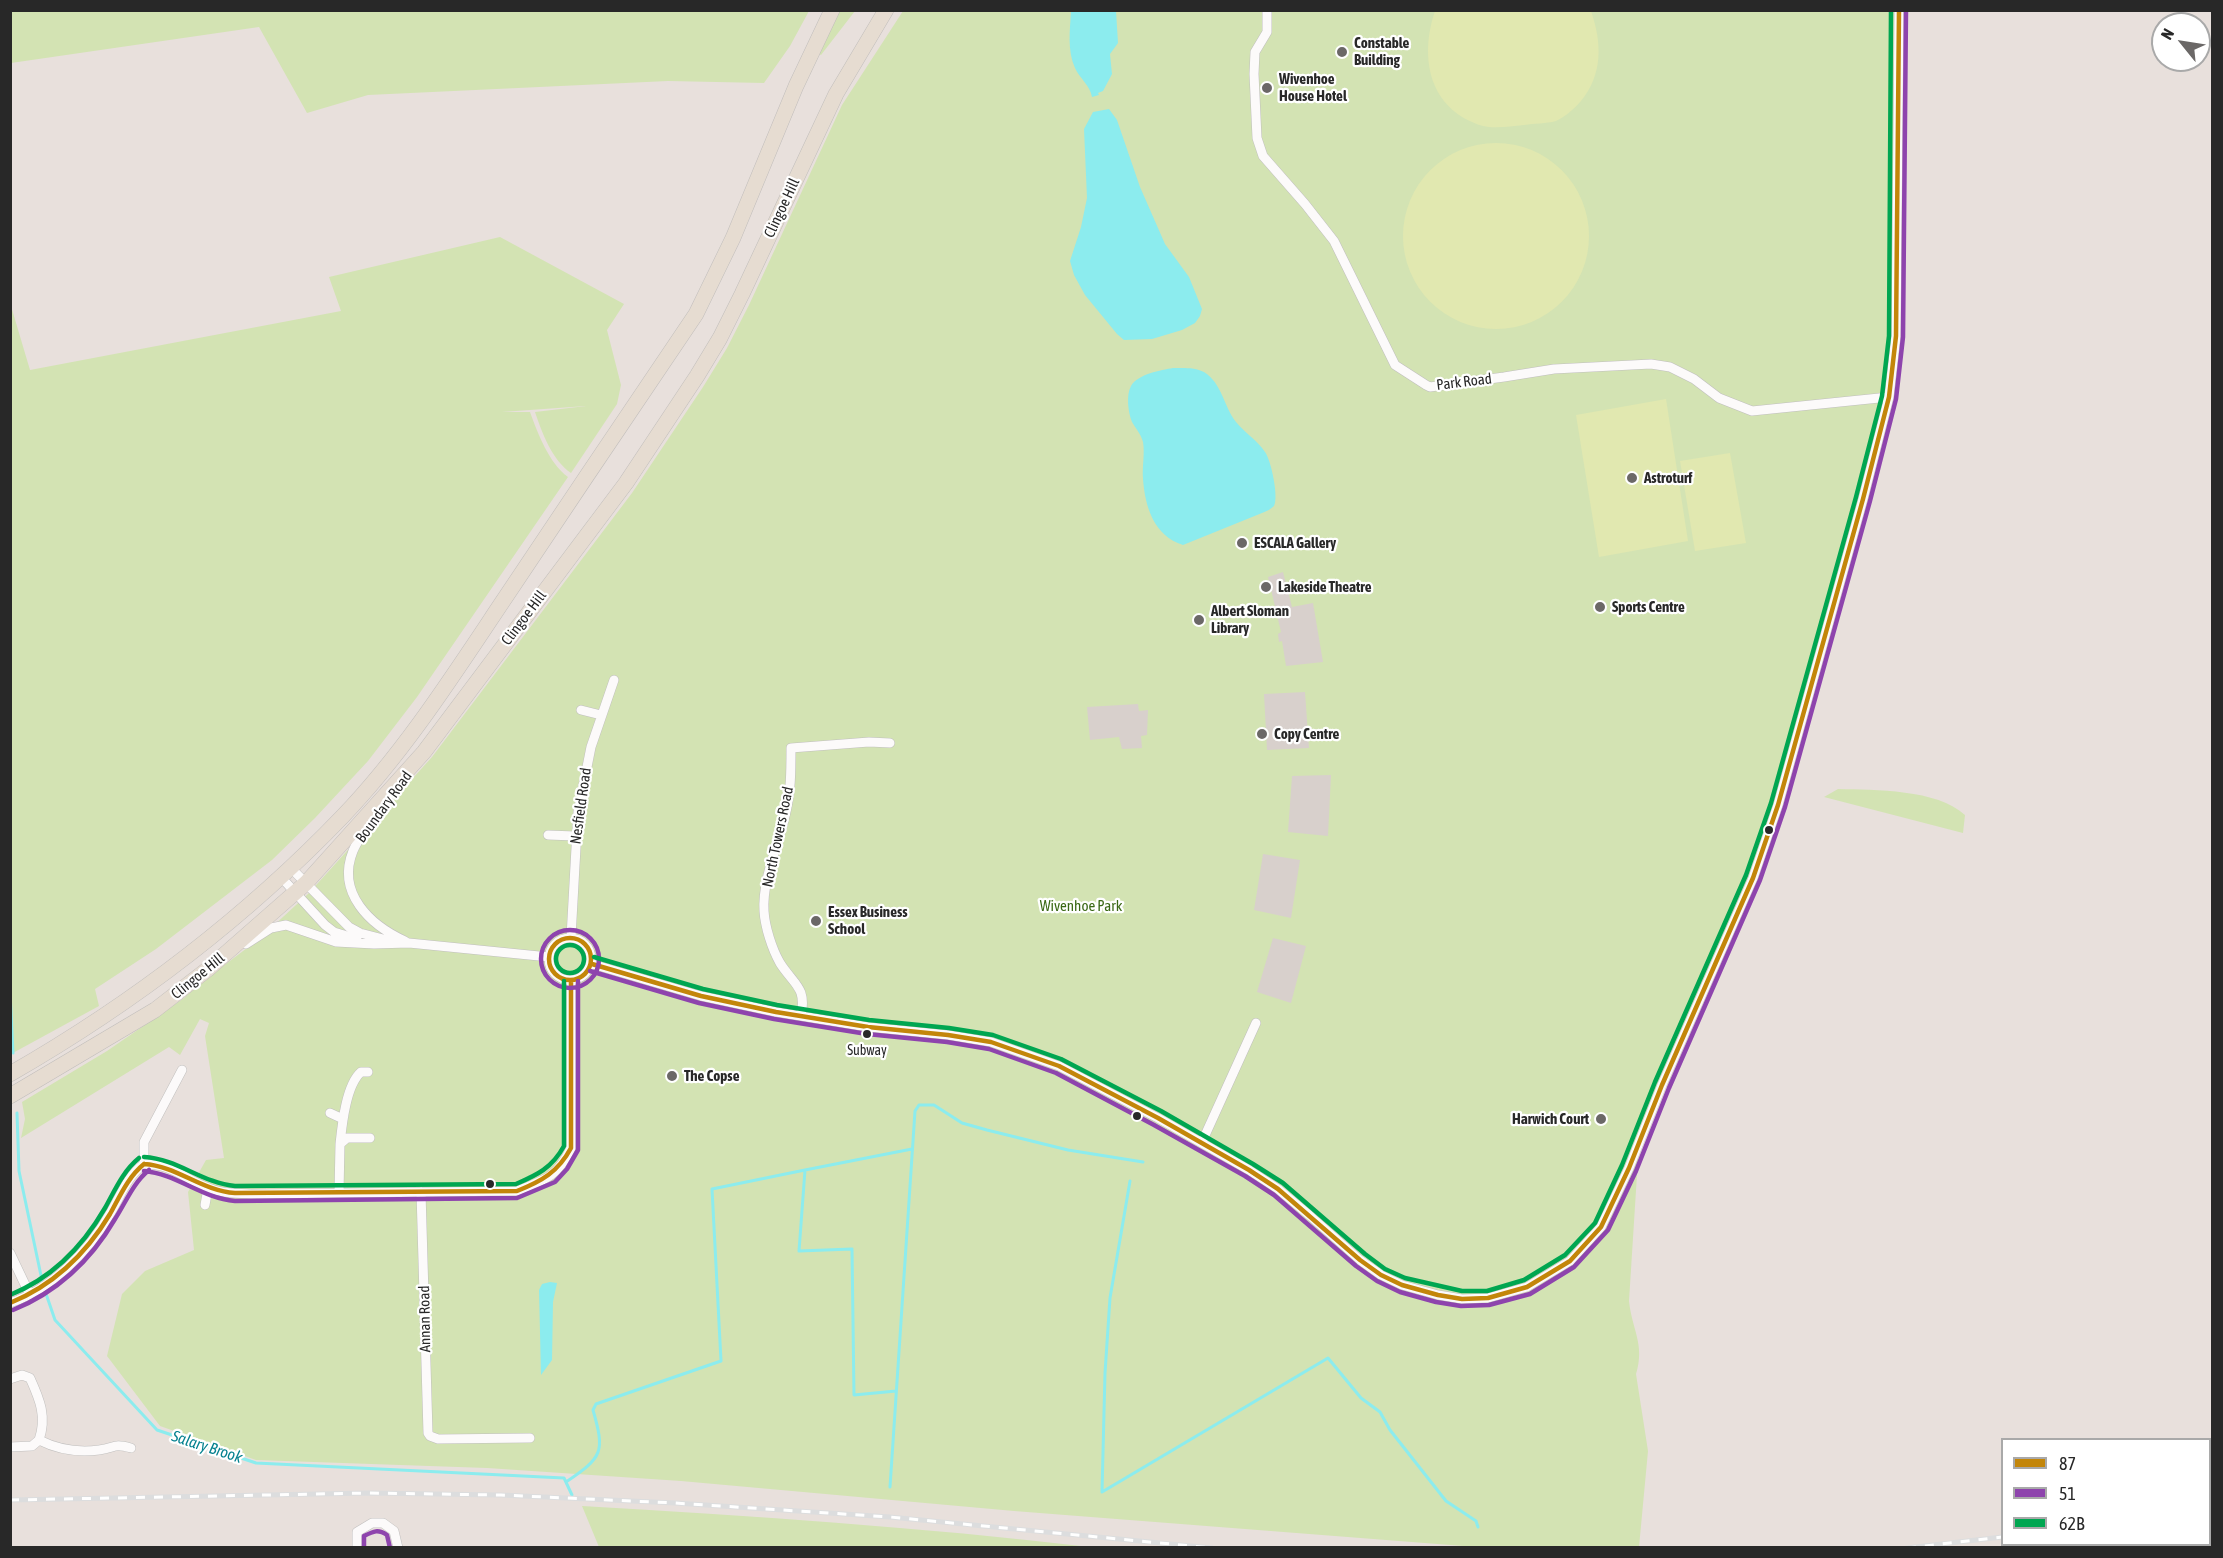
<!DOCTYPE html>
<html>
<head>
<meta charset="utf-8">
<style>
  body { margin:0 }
  #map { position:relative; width:2223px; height:1558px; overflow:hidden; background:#e8e0dc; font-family:"Asap Condensed",sans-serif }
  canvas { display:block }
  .frame { position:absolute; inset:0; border:12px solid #282828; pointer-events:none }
  .legend { position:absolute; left:2001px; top:1438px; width:210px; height:108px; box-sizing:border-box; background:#fff; border:2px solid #a9a9a9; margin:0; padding:8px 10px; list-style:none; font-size:18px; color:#282828 }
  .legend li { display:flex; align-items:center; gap:12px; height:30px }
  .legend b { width:30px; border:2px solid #a9a9a9 }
  .north { position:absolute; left:2151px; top:12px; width:60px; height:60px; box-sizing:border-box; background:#fff; border:2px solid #a9a9a9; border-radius:50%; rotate:300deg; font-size:16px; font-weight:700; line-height:24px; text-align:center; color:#282828 }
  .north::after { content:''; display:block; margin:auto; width:21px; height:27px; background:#6b6867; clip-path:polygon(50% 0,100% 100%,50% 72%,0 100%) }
</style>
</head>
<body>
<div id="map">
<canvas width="2223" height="1558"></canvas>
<div class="frame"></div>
<ul class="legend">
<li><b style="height:8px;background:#c3860a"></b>87</li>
<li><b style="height:8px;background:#8e44ad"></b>51</li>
<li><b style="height:8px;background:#00a651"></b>62B</li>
</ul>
<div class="north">N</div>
</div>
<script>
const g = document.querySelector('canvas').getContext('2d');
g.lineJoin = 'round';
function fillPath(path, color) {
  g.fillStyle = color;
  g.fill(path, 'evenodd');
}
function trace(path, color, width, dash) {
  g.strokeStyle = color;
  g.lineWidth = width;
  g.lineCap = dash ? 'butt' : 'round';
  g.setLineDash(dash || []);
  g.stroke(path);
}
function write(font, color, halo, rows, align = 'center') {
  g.font = font + ' "Asap Condensed",sans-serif';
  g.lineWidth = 4.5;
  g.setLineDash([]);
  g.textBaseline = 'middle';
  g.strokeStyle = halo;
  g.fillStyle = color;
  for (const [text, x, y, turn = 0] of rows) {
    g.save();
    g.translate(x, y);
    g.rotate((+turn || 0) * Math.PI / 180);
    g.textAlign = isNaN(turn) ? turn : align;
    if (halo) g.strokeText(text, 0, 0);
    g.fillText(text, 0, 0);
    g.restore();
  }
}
fillPath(new Path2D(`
  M 10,11 L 11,10 L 809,11 L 790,46 L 764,83 L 668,81 L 368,95 L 307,113 L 259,27 L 11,63 Z
  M 839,11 L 855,11 L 821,55 L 817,53 Z
  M 903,11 L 1899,11 L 1896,336 L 1889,397 L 1763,850 L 1639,1143 L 1629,1301 C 1632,1330 1645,1344 1636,1374 L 1648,1451 L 1639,1547 L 1476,1547 L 1014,1511 L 681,1481 L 487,1468 L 256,1460 L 160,1426 L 107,1356 L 122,1294 L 145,1271 L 194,1250 L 188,1192 L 206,1160 L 224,1158 L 205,1036 L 209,1023 L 200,1019 L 180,1055 L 169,1047 L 21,1138 L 25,1119 L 22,1102 L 107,1051 L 184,998 L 198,985 L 259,939 L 308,894 L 432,757 L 632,493 L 703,387 L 727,348 L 749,305 L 842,105 Z
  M 500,237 L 624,304 L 607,330 L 621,385 L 617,404 L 571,473 C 552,460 542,433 535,412 L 586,406 L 502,412 L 530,412 C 538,434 549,463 568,477 L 417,697 L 368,761 L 315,818 L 272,860 L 156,949 L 95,989 L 99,1006 L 11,1054 L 11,306 L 30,370 L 341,311 L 329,277 Z
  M 1838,789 C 1875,790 1937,789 1965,815 L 1963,833 L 1824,797 Z
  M 582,1506 C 751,1516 921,1527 1090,1547 L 599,1547 Z`), '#d3e3b3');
fillPath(new Path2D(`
  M 1435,11 L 1591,11 C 1602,43 1603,74 1581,101 C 1574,109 1565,117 1556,121 C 1546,124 1534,123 1524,125 C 1511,126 1495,129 1483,126 C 1429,110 1419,58 1435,11 Z
  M1403 236a93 93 0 1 1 186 0a93 93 0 1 1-186 0Z
  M 1666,399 L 1688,541 L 1599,557 L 1576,415 Z
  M 1730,453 L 1746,543 L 1695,551 L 1680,461 Z`), '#e1e8b0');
fillPath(new Path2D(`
  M 1283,572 L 1292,607 L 1313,603 L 1323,662 L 1286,666 L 1282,641 L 1279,642 L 1278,634 L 1281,632 L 1268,577 Z
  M 1305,692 L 1309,748 L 1267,750 L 1264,694 Z
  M 1138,704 L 1139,711 L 1148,710 L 1147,735 L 1141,736 L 1142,748 L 1122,749 L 1119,737 L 1090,740 L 1087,707 Z
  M 1331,775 L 1328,836 L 1288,832 L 1292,776 Z
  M 1263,854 L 1300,860 L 1291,918 L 1254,910 Z
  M 1273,938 L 1306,946 L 1291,1003 L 1257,992 Z`), '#d8d0cc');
fillPath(new Path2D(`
  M 1071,11 L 1116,11 L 1118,43 L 1110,54 L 1112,74 L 1103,91 L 1098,93 L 1099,95 L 1092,97 C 1090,85 1080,79 1075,68 C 1067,50 1070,30 1071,11 Z
  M 1109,109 L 1117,120 L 1140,187 L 1165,244 L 1189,277 L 1202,309 L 1200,316 L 1195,323 L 1182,330 L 1152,339 L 1124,340 L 1117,334 L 1085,295 L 1074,275 L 1070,261 L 1081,227 L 1087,198 L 1084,129 L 1093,112 Z
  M 1173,368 C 1183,368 1195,367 1204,372 C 1222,383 1224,407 1236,422 C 1245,433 1258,441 1265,452 C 1271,460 1279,497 1274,506 C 1271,509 1267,511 1262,513 L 1183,545 C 1154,536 1145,507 1143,479 C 1142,466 1145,454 1143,442 C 1141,434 1136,429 1132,422 C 1128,412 1126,395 1131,386 C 1138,374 1161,370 1173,368 Z
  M 550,1282 L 557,1283 L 553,1302 L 552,1360 L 541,1375 L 539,1290 L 542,1284 Z`), '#8cecee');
trace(new Path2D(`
  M 10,992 L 13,1053
  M 17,1113 L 19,1171 L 43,1285 L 55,1320 L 157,1430 L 256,1463 L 564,1478 L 572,1495
  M 805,1170 L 912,1149
  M 1130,1181 L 1110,1298 L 1105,1373 L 1102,1492 L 1328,1358 L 1361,1398 L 1380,1412 L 1390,1430 L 1446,1501 L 1476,1521 L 1478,1527
  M 566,1482 C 603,1457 605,1452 593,1410 L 596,1404 L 721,1361 L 712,1189 L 805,1170 L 799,1251 L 852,1249 L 854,1395 L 896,1391
  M 890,1487 L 915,1111 L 919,1105 L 934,1105 L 962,1123 L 987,1130 L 1068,1150 L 1143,1162`), '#8cecee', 3);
const street = new Path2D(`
  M 1267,10 L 1267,32 L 1255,52 L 1254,74 L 1257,138 L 1263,156 L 1305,204 L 1334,241 L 1395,365 L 1426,385 L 1430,387 L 1504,377 L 1554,369 L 1651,364 L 1670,367 L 1694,379 L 1719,398 L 1752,411 L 1889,397
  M 581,710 L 601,715
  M 385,805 C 374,819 360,834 353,851 C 336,893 370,925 405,941
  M 548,835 L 575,836
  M 291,868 L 349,927 L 360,933 L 387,940
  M 281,877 L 325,925 L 334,932 L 357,939
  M 571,937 L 578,812 L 591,747 L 614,680
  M549 959a21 21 0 1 1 42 0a21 21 0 1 1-42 0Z
  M 246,944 L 271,928 L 286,925 L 336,942 L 374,944 L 409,943 L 549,957
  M 592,964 L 701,996 L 776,1012 L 868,1027 L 948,1035 L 991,1042 L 1059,1066 L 1158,1118 L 1249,1170 L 1278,1189 L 1309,1215 L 1360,1260 L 1381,1275 L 1402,1285 L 1438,1295 L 1462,1299 L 1488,1298 L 1527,1287 L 1570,1261 L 1601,1227 L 1629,1168 L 1662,1085 L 1753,878 L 1778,805 L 1863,499 L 1889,397 L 1896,336 L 1899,10
  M 801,1016 C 807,987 794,985 780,963 C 772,949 765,927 764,911 C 762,881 778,845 785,816 C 791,793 791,771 791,748 L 869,742 L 890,743
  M 330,1113 L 343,1119
  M 1202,1142 L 1256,1023
  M 340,1144 C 342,1125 346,1085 361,1072 L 368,1072
  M 144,1164 C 173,1164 184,1179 209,1188 C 222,1194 237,1193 251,1194 L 517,1191 C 546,1180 558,1176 571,1148 L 571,981
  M 144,1164 L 144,1142 L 182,1070
  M 421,1192 L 428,1433 L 430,1436 L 438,1439 L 530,1438
  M 339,1193 L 340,1144 L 347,1138 L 370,1138
  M 205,1205 L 208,1188
  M 10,1253 L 30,1295
  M 10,1303 C 52,1289 90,1250 111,1212 C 121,1195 128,1175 144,1164
  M 10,1379 L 22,1375 L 30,1378 C 40,1400 47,1417 39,1440 L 32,1446 L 10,1447
  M 39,1440 C 59,1450 77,1453 99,1450 C 116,1448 112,1443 131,1448
  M 357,1548 L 357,1532 L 372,1523 L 383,1523 L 394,1531 L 398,1548`);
const primary = new Path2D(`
  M 10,1074 C 132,1004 245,918 343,816 C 406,750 456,671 507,595 C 570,501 632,408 696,314 L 733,238 L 796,86 L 832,10
  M 10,1096 L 155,1010 L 208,969 L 306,883 L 424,752 L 626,483 L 697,376 L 720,338 L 742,294 L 836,94 L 886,10`);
trace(street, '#c0bfbe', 10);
trace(primary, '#c0bdbb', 16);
trace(street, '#fcfafa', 9);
trace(primary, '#e6dcd1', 15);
const rail = new Path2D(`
  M 10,1500 L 369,1493 L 501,1495 L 675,1503 L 890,1517 L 1212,1548
  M 2210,1508 L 2212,1507
  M 1907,1548 L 2002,1537`);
trace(rail, '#dcddde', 5);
trace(rail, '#fff', 3, [9]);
trace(new Path2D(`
  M549 959a21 21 0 1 1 42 0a21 21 0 1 1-42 0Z
  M 592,964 L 701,996 L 776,1012 L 868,1027 L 948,1035 L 991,1042 L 1059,1066 L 1158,1118 L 1249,1170 L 1278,1189 L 1360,1260 L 1381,1275 L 1402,1285 L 1438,1295 L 1462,1299 L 1488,1298 L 1527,1287 L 1570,1261 L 1601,1227 L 1629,1168 L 1662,1085 L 1753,878 L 1778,805 L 1863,499 L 1889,397 L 1896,336 L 1899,10
  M 144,1164 C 177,1166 202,1191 235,1193 L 517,1191 C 542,1181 558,1172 571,1148 L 571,981
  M 10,1303 C 54,1285 86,1254 110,1214 C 120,1196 128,1177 144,1164`), '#c3860a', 4.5);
trace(new Path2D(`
  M541 959a29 29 0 1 1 58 0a29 29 0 1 1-58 0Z
  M 590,971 L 699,1003 L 774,1019 L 867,1034 L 947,1042 L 989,1049 L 1056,1073 L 1154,1125 L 1245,1176 L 1274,1195 L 1356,1266 L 1377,1281 L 1400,1292 L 1436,1302 L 1461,1306 L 1489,1305 L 1530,1294 L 1574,1267 L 1608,1230 L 1636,1171 L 1669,1088 L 1760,880 L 1785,807 L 1870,501 L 1896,399 L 1903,337 L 1906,10
  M 144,1171 C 177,1174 201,1198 235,1201 L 517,1198 L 555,1182 L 567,1169 L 578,1150 L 578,981
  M 13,1310 C 57,1292 91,1260 115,1219 C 126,1202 133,1183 149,1170
  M 364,1548 L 364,1536 C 374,1531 378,1529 387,1535 L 390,1548`), '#8e44ad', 4.5);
trace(new Path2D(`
  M556 959a14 14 0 1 1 28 0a14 14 0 1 1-28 0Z
  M 594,957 L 703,989 L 777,1005 L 869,1020 L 949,1028 L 993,1035 L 1061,1059 L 1161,1111 L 1253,1164 L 1283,1183 L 1365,1254 L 1385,1269 L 1405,1278 L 1462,1291 L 1487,1291 L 1524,1280 L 1565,1255 L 1595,1223 L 1622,1165 L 1655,1082 L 1746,875 L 1771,803 L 1856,497 L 1882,396 L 1889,336 L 1891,10
  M 144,1157 C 178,1159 202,1183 235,1186 L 516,1184 C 537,1175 552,1168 564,1146 L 564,981
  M 10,1295 C 52,1278 83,1246 105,1208 C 115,1190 123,1171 139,1158`), '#00a651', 4.5);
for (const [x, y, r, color] of [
  [1342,52,6,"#6b6867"],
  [1267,88,6,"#6b6867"],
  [1632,478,6,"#6b6867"],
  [1242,543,6,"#6b6867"],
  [1266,587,6,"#6b6867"],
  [1600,607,6,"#6b6867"],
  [1199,620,6,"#6b6867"],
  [1262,734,6,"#6b6867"],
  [1769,830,5,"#282828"],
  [816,921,6,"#6b6867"],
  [867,1034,5,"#282828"],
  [672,1076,6,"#6b6867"],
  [1137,1116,5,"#282828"],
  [1601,1119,6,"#6b6867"],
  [490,1184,5,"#282828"]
]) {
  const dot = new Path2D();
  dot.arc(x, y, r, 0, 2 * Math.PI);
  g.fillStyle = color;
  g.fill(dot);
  trace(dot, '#fff', 2);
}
write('14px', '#282828', '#fff', [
  ["Subway",867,1051]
]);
write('bold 15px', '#282828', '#fff', [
  ["Constable",1354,43],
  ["Building",1354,60],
  ["Wivenhoe",1279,79],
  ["House Hotel",1279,96],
  ["Astroturf",1644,478],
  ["ESCALA Gallery",1254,543],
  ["Lakeside Theatre",1278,587],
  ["Sports Centre",1612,607],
  ["Albert Sloman",1211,611],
  ["Library",1211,628],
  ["Copy Centre",1274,734],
  ["Essex Business",828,912],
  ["School",828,929],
  ["The Copse",684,1076],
  ["Harwich Court",1589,1119,"right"]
], 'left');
write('15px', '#282828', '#fff', [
  ["Clingoe Hill",782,208,-65],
  ["Park Road",1464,382,-7],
  ["Clingoe Hill",524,618,-53],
  ["Nesfield Road",581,806,-82],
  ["Boundary Road",384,807,-54],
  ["North Towers Road",778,837,-78],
  ["Clingoe Hill",198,976,-39],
  ["Annan Road",425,1319,-91]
]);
write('15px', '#3a6815', '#fff', [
  ["Wivenhoe Park",1081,906]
]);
write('italic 16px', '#078290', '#fff', [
  ["Salary Brook",207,1447,18]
]);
</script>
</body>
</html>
